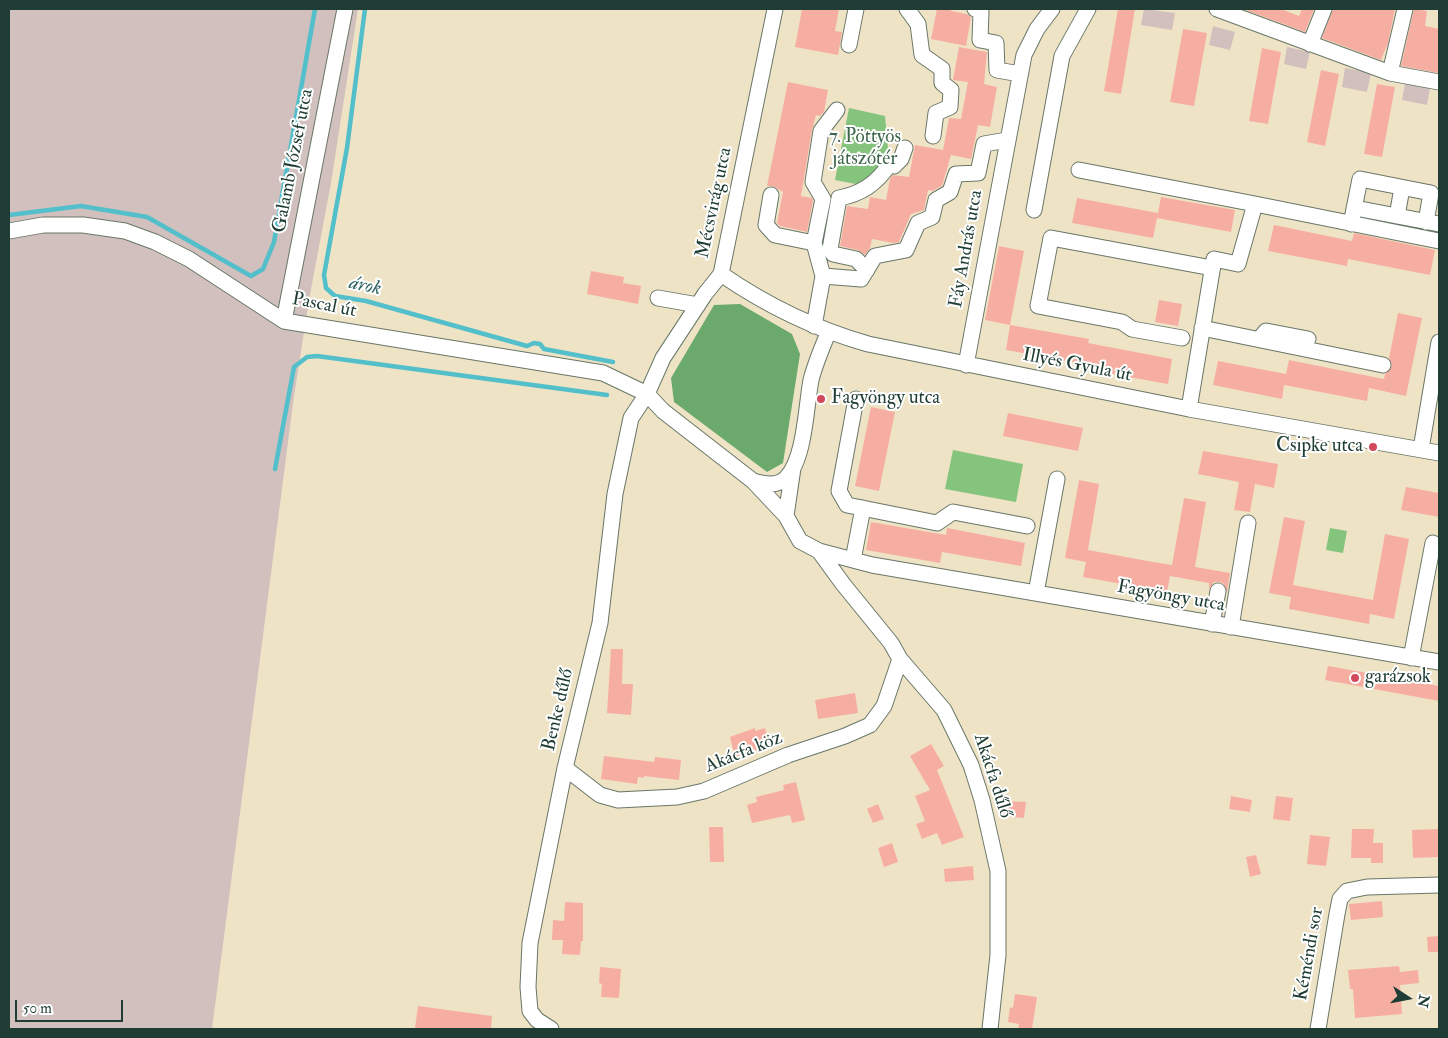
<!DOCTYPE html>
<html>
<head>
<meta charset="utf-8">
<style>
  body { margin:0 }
  #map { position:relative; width:1448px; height:1038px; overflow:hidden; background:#efe3c6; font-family:"IM FELL Double Pica",serif }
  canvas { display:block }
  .frame { position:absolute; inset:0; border:10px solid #1f3d34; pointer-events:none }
  .north { position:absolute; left:1383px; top:973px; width:50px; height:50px; -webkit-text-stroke:4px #fff; paint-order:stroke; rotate:101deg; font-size:14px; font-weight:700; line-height:20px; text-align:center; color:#1f3d34 }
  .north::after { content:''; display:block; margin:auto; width:18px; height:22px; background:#1f3d34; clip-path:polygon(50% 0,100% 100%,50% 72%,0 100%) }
  .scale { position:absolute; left:15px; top:1000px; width:108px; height:22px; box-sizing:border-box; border:2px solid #1f3d34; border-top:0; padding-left:6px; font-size:15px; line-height:18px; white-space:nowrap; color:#1f3d34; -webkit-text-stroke:4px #fff; paint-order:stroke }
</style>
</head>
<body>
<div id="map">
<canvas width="1448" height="1038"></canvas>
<div class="frame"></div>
<div class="north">N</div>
<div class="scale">50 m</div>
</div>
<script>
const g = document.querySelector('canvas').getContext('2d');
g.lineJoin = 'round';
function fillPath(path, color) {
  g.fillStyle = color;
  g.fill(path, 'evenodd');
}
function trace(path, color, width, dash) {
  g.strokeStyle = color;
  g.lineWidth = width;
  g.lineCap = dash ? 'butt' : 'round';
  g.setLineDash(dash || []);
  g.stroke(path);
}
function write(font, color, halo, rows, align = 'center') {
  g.font = font + ' "IM FELL Double Pica",serif';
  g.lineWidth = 4;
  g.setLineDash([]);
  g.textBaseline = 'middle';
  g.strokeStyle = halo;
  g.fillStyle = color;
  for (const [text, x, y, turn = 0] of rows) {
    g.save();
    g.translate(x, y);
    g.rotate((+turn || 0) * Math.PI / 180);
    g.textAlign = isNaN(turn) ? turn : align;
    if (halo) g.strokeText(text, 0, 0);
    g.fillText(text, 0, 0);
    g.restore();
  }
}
fillPath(new Path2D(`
  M 9,9 L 358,9 L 331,183 L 309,300 L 294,396 L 212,1029 L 9,1029 Z
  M 1144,9 L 1175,13 L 1172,30 L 1141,25 Z
  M 1213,26 L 1235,32 L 1230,50 L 1209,45 Z
  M 1287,47 L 1310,52 L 1306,69 L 1284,64 Z
  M 1345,68 L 1371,73 L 1367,92 L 1342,87 Z
  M 1405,83 L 1430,88 L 1427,105 L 1402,100 Z`), '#d1c0bd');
fillPath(new Path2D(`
  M 849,108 L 885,116 L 889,159 L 861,185 L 835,180 Z
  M 953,450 L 1023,464 L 1016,502 L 945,489 Z
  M 1330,528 L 1347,531 L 1343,553 L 1326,550 Z`), '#84c47c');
fillPath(new Path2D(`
  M 740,304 L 792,334 L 800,354 L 783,463 L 767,472 L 674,402 L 671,378 L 714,305 Z`), '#6baa6c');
trace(new Path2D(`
  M 365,9 L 347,148 L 324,275 L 326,288 L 335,296 L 366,301 L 527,346 L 534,343 L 540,344 L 544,349 L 613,362
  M 9,215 L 81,206 L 147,217 L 251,276 L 263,269 L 274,242 L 315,9
  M 275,469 L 294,367 L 307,357 L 317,356 L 607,395`), '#52bfcb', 4.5);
fillPath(new Path2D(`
  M 802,9 L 839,9 L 835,31 L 842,32 L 838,55 L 795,47 Z
  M 937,9 L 951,9 L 951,11 L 967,14 L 971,17 L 966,46 L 931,39 Z
  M 1118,9 L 1135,9 L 1121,94 L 1104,91 Z
  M 1243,9 L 1281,9 L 1299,16 L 1302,9 L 1314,9 L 1305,32 Z
  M 1333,9 L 1395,9 L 1388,43 L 1381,60 L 1322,38 Z
  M 1414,9 L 1427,11 L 1425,26 L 1439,29 L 1439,73 L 1401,66 Z
  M 1183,29 L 1207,33 L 1194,106 L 1170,102 Z
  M 959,47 L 987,52 L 984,84 L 997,87 L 990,127 L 978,125 L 971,159 L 951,155 L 942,186 L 932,191 L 928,190 L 924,210 L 911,214 L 899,242 L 893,243 L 872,239 L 870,248 L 865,255 L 858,250 L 840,246 L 847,206 L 868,209 L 870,197 L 886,200 L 890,179 L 893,175 L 909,177 L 915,145 L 943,150 L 949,118 L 961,119 L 968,82 L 953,80 Z
  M 1262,48 L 1281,52 L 1268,124 L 1249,121 Z
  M 1321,70 L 1339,74 L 1325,146 L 1307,142 Z
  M 788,82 L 828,90 L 824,112 L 820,116 L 816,115 L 812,130 L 801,196 L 812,198 L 813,201 L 807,232 L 780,226 L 777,223 L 783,192 L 773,186 L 767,186 Z
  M 1377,84 L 1395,87 L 1382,157 L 1364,154 Z
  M 1161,197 L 1235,210 L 1231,232 L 1157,218 Z
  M 1077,198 L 1158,213 L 1153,238 L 1072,223 Z
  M 1274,225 L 1352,241 L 1354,233 L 1435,250 L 1430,275 L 1348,259 L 1347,266 L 1268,251 Z
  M 999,246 L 1024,251 L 1010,325 L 985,320 Z
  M 591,271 L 624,277 L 623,283 L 641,286 L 638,304 L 587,294 Z
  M 1159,300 L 1182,304 L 1178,326 L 1155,322 Z
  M 1398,313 L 1422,318 L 1406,396 L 1369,388 L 1367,401 L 1284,385 L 1282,399 L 1213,385 L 1218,361 L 1286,374 L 1289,360 L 1384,379 L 1385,374 L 1392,366 L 1389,358 Z
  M 1010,325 L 1089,339 L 1088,343 L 1172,359 L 1168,384 L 1083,369 L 1084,364 L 1006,350 Z
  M 871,407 L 895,412 L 879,491 L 855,486 Z
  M 1008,413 L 1083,428 L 1078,451 L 1003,436 Z
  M 1203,451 L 1278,464 L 1274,488 L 1255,484 L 1250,512 L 1234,510 L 1239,482 L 1198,474 Z
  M 1079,480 L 1099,484 L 1088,550 L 1153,562 L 1172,565 L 1184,498 L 1206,502 L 1195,567 L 1230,573 L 1227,592 L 1224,584 L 1220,582 L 1214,582 L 1209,589 L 1209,583 L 1170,576 L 1167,592 L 1083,577 L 1086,562 L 1065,558 Z
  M 1406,487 L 1439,493 L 1439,517 L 1401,510 Z
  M 1284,517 L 1305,521 L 1293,585 L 1373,600 L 1385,534 L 1409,539 L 1394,619 L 1370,614 L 1369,624 L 1289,609 L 1291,597 L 1269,593 Z
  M 871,522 L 946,535 L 947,528 L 1025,543 L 1021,566 L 942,552 L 940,563 L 866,550 Z
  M 611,649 L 623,649 L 622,684 L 633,684 L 631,715 L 607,713 Z
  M 1328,666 L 1439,686 L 1439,701 L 1325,680 Z
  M 855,693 L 858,713 L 818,719 L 815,700 Z
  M 755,728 L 755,731 L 765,728 L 770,748 L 735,757 L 730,737 Z
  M 931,744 L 944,766 L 937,770 L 964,837 L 942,845 L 937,833 L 922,839 L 916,824 L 925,821 L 915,796 L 930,790 L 910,756 Z
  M 604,756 L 654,762 L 655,757 L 681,760 L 679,780 L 644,776 L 644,778 L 638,777 L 637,784 L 601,779 Z
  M 796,782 L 805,820 L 792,823 L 790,815 L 752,823 L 747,805 L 757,802 L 756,797 L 784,790 L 783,785 Z
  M 1231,796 L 1252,800 L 1250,812 L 1229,809 Z
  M 1276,796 L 1293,798 L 1290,821 L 1273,819 Z
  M 1001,801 L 1026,802 L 1024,818 L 1000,816 Z
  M 878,804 L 884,819 L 873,823 L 867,809 Z
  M 709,827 L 723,827 L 724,862 L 710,862 Z
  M 1352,829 L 1374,829 L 1373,843 L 1383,843 L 1383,863 L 1371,863 L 1371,858 L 1351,858 Z
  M 1439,829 L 1439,857 L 1413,858 L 1412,830 Z
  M 1310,835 L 1330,837 L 1326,866 L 1307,864 Z
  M 892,843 L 898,862 L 884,867 L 878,848 Z
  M 1256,855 L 1261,874 L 1250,877 L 1246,857 Z
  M 973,866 L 974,880 L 945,882 L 944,869 Z
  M 1382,901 L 1383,917 L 1351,920 L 1349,904 Z
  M 565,902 L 583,903 L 583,941 L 581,941 L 580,955 L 562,954 L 563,940 L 552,940 L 553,920 L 564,921 Z
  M 1439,936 L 1439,952 L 1428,952 L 1427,937 Z
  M 1399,966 L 1400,972 L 1418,970 L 1419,983 L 1400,985 L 1402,1014 L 1355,1018 L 1353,989 L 1350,989 L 1348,970 Z
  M 600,967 L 621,969 L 619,998 L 601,997 L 602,984 L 599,983 Z
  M 1015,994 L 1037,997 L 1032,1029 L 1018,1029 L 1019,1024 L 1008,1022 L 1010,1007 L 1013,1008 Z
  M 418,1006 L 492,1016 L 491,1029 L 415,1028 Z`), '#f7aea2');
const minor = new Path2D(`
  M 907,9 L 918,24 L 922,55 L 942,69 L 942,83 L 951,90 L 950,107 L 936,113 L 933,136
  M 975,9 L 981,12 L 980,40 L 996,43 L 997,70 L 1020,74
  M 1217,9 L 1390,73 L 1439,82
  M 1310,44 L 1324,9
  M 849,45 L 856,9
  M 1390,73 L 1405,9
  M 1079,170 L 1255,204
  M 771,195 L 766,225 L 775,235 L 814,243 L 823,276 L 814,326
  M 1355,208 L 1439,224
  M 1034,210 L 1062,56 L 1088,9
  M 1397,216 L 1402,188
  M 1351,224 L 1360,179 L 1431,193 L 1426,222
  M 9,231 L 43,225 L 83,225 L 125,231 L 155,242 L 189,259 L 284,321 L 603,373 L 647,394 L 663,411 L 753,481 C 764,484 777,487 786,478 C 805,459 806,406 811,380 C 815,364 822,348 828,333
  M 814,243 L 823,199 L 813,182 L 821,131 L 837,110
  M 867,270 L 856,259 L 833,254 L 830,249 L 839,198 C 861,194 876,184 889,165 L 894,166 L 901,159 L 905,148
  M 721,274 C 766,305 815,329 868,344 L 1189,409 L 1439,453
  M 823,276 L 861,279 L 875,256 L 906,250 L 918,223 L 932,217 L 936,200 L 950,192 L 956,174 L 978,173 L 984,144 L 1007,140
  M 658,298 L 698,305
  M 284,321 L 345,9
  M 1202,328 L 1383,365
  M 1261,337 L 1266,331 L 1308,339
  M 1182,338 L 1132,329 L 1122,322 L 1038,306 L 1051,238 L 1212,268
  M 966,365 L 1024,55 L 1037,29 L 1052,9
  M 856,399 L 839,491 L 847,505 L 937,523 L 953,512 L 1027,526
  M 1189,409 L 1214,259 L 1238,264 L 1255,204 L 1439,241
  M 1421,449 L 1439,342
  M 793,468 L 786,516 L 800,541 L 819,551 L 872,565 L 1439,662
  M 753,481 L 786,516
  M 819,551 L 843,584 L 891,643 L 900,659 L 944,710 L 971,765 L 982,800 L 998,871 L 998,955 L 990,1029
  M 853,560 L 863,508
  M 1036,593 L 1057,479
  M 1212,624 L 1218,591
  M 1231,627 L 1248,523
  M 1411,658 L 1433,543
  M 565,768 L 600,795 L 618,800 L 677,797 L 704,791 L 788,755 L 845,736 L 870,725 L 884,706 L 900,659
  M 551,1029 L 537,1020 L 530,1011 L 528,987 L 530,943 L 565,768 L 600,623 L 615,494 L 631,418 L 647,394 L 663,358 L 705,294 L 721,274 L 775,9
  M 1318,1029 L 1337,914 L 1340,899 L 1347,891 L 1367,887 L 1439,885`);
trace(minor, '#687767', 17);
trace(minor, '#fff', 15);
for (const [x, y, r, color] of [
  [821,399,5,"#d1495b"],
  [1373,447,5,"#d1495b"],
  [1355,678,5,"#d1495b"]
]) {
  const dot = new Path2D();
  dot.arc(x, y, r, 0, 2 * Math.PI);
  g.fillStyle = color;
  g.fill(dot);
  trace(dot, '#fff', 2);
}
write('19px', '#3d664a', '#fff', [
  ["7. Pöttyös",865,138],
  ["játszótér",865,160]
]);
write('19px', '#1f3d34', '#fff', [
  ["Galamb József utca",294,161,-79],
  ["Mécsvirág utca",715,203,-78],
  ["Fáy András utca",967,249,-80],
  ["Pascal út",324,306,11],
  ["Illyés Gyula út",1077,366,11],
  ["Fagyöngy utca",1171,597,10],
  ["Benke dűlő",559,710,-77],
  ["Akácfa köz",744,753,-22],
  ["Akácfa dűlő",992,776,72],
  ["Kéméndi sor",1310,954,-80]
]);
write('19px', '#1f3d34', '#fff', [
  ["Fagyöngy utca",831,399],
  ["Csipke utca",1363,447,"right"],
  ["garázsok",1365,678]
], 'left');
write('italic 20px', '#2e6461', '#fff', [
  ["árok",365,287,12]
]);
</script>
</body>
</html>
